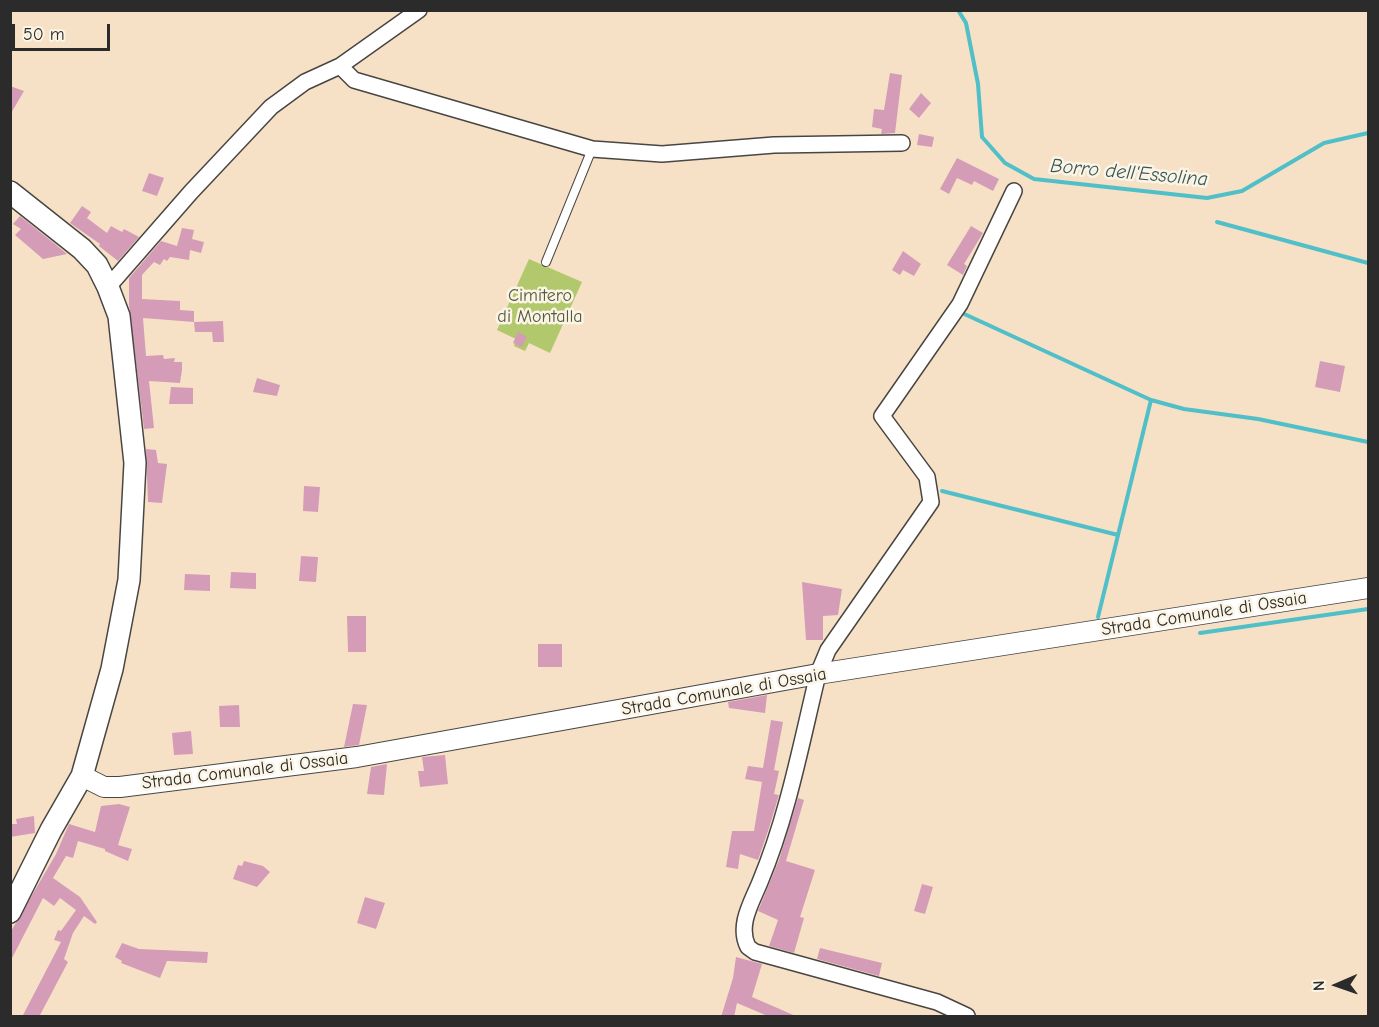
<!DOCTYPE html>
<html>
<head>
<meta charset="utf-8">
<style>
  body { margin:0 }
  #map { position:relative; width:1379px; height:1027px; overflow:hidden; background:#f6e1c7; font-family:"Comic Neue",sans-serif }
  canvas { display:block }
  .frame { position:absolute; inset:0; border:12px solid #2b2b2b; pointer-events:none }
  .north { position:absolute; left:1307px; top:955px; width:60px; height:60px; -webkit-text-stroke:4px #fcf5e5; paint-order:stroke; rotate:268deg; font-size:16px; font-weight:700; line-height:24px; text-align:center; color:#2b2b2b }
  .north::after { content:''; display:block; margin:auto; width:21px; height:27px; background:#2b2b2b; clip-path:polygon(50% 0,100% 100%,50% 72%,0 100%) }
  .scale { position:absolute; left:12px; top:24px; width:98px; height:27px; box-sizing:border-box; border:3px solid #2b2b2b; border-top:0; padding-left:8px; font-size:18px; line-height:21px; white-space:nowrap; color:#2b2b2b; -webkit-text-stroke:4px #fcf5e5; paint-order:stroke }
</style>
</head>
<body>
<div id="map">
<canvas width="1379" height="1027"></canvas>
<div class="frame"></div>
<div class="north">N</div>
<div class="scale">50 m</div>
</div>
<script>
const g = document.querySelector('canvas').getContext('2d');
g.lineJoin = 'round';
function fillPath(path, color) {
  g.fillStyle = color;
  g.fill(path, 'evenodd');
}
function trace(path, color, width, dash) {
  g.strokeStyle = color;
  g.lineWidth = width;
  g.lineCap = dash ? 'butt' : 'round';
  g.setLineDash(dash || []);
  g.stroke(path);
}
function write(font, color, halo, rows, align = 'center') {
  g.font = font + ' "Comic Neue",sans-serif';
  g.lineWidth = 5;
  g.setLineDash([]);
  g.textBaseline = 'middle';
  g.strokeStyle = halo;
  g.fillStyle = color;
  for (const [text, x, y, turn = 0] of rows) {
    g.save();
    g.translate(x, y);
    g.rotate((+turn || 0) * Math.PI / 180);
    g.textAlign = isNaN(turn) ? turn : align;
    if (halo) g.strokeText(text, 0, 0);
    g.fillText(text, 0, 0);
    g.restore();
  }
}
fillPath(new Path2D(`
  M 529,259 L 582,282 L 550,353 L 529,343 L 525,351 L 514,346 L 516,339 L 497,330 Z`), '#b1c86d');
trace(new Path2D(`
  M 958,10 L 966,23 L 978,84 L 982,137 L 1005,163 L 1034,179 L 1207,198 L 1242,191 L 1324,143 L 1368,133
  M 1217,222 L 1368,263
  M 960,312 L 1151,400 L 1184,409 L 1258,419 L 1368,442
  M 942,491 L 1118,535
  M 1098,617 L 1151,400
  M 1200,633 L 1368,609`), '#51bfc7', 4);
fillPath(new Path2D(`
  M 890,73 L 902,75 L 895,133 L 881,134 L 882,129 L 872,127 L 874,109 L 884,110 Z
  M 10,86 L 24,91 L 10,115 Z
  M 921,93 L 931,103 L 919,118 L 909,109 Z
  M 919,134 L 934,137 L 932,147 L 917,145 Z
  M 957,158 L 999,179 L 993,191 L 974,181 L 972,185 L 957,178 L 949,194 L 940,189 Z
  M 149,173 L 164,178 L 157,196 L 142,191 Z
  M 82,206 L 91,212 L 87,218 L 107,233 L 111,226 L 122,232 L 124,229 L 139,237 L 118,261 L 99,246 L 100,244 L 70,223 Z
  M 20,216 L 55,244 L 67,254 L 43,259 L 15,235 L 21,229 L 13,224 Z
  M 971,226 L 983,233 L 964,264 L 967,266 L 963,275 L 947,265 Z
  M 182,228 L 194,230 L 192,239 L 204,242 L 201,253 L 190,250 L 189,260 L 170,257 L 167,261 L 164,259 L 160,265 L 154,262 L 142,275 L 142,299 L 180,301 L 180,310 L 194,311 L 194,322 L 143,318 L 146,356 L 163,355 L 164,359 L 175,358 L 174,362 L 182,362 L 182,370 L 180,383 L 149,381 L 154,428 L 144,429 L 129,305 L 129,278 L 161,241 L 177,246 Z
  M 903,251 L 921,264 L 914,276 L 903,270 L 900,275 L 892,270 Z
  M 223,321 L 224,342 L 213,342 L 212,332 L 195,332 L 194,322 Z
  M 518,332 L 527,337 L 522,347 L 513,343 Z
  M 1320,361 L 1345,366 L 1340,392 L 1315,387 Z
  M 257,378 L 280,385 L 277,396 L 253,392 Z
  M 171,387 L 193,388 L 193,404 L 169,404 Z
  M 146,449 L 156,450 L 158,463 L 167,464 L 162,503 L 148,502 Z
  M 304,486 L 320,487 L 318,512 L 303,511 Z
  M 301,556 L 318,557 L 316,582 L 299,581 Z
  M 231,572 L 256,573 L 256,589 L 230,588 Z
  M 185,574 L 210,575 L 210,591 L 184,590 Z
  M 802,582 L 842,589 L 838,615 L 823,616 L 823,640 L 806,640 Z
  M 347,616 L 366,616 L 366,652 L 348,652 Z
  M 538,644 L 562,644 L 562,667 L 538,667 Z
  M 767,695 L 765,713 L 729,708 L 728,702 Z
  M 353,704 L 367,705 L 359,745 L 344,747 Z
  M 239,705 L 240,727 L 220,727 L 219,706 Z
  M 771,720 L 783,722 L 774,770 L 779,771 L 774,794 L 779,795 L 769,828 L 758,860 L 740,854 L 738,869 L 726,867 L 732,831 L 754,831 L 762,782 L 745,779 L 748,766 L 763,768 Z
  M 191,731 L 193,754 L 174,755 L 172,733 Z
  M 445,755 L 448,784 L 420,787 L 418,771 L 424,771 L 422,757 Z
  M 387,764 L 384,795 L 367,794 L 371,767 Z
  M 798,798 L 804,800 L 786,861 L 815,870 L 800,917 L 804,918 L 794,953 L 769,946 L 778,920 L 758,911 L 779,860 Z
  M 119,804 L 130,807 L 118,845 L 132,849 L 128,861 L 105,851 L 105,849 L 78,841 L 73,858 L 66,856 L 53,878 L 80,897 L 97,922 L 95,924 L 84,916 L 73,933 L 64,959 L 68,962 L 39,1017 L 22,1017 L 61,942 L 54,940 L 58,930 L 61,931 L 76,910 L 60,898 L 54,906 L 43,898 L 10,962 L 10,933 L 56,854 L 69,824 L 95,832 L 101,806 Z
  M 34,816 L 35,833 L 10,837 L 10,824 L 17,824 L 16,819 Z
  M 244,861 L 263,866 L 270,872 L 257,887 L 233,879 L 238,865 L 242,866 Z
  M 922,884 L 933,887 L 925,914 L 914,911 Z
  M 365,897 L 385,903 L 376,929 L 357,923 Z
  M 122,943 L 139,949 L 208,952 L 207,963 L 167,961 L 160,978 L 121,963 L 122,961 L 115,957 Z
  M 820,948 L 882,963 L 879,976 L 817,959 Z
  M 736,957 L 762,964 L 752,997 L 798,1017 L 770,1017 L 737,1003 L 734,1017 L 721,1017 L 733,978 Z`), '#d59cb8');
const service = new Path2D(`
  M 546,262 L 592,149`);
const minor = new Path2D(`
  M 340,66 L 354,80 L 592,149 L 662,154 L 774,145 L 902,143
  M 108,287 L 191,192 L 271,107 L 305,82 L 340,66 L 419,10
  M 967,1016 L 937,1002 L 755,952 L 748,947 C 737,925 752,902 760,882 C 788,815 801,744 818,674 L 828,650 L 931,502 L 927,477 L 882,416 L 960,304 L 1014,191`);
const tertiary = new Path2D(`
  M 82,776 L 104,787 L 120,787 L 357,757 L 818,674 L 1368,588`);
const secondary = new Path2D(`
  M 10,192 L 82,249 L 97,265 L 108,287 L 119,316 L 135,463 L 129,580 L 112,669 L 82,776 L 51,830 L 10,912`);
trace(service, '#494642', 10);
trace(minor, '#494642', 18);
trace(tertiary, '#494642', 22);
trace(secondary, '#494642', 24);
trace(service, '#fff', 8);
trace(minor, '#fff', 15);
trace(tertiary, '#fff', 20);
trace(secondary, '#fff', 21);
write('18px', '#535a3f', '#fcf5e5', [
  ["Cimitero",540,296],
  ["di Montalla",540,317]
]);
write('18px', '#2b2b2b', '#fcf5e5', [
  ["Strada Comunale di Ossaia",1204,614,-9],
  ["Strada Comunale di Ossaia",724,692,-10],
  ["Strada Comunale di Ossaia",245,771,-7]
]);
write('italic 20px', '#36575a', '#fcf5e5', [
  ["Borro dell'Essolina",1129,173,5]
]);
</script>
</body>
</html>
